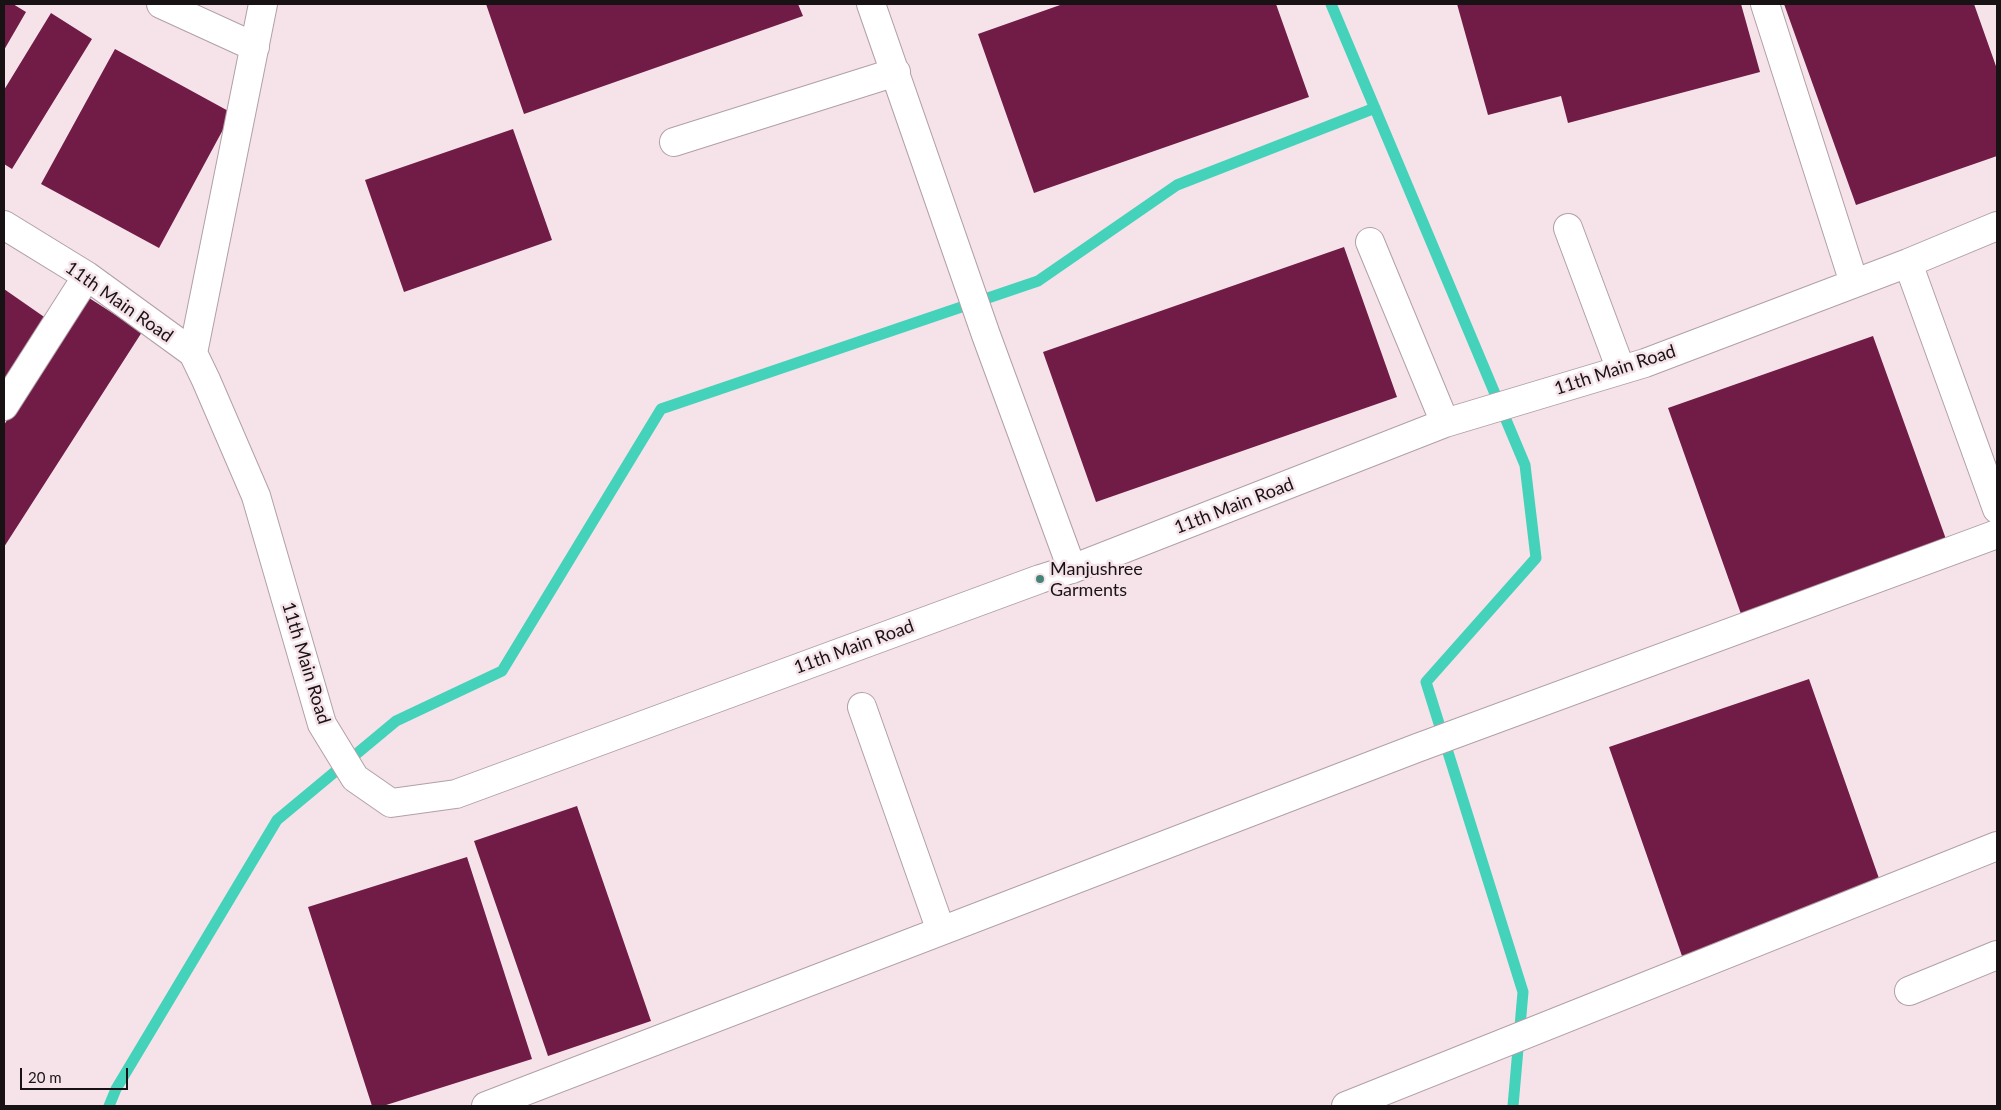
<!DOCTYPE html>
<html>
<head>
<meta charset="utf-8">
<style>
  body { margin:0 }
  #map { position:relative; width:2001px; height:1110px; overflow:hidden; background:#f5e3e9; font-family:Lato,sans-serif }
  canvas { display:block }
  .frame { position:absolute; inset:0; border:5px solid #191215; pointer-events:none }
  .scale { position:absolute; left:20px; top:1068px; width:108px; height:22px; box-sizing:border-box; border:2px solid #191215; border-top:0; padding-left:6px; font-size:15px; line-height:18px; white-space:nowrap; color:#191215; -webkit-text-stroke:4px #f5e3e9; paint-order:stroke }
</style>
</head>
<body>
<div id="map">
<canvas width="2001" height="1110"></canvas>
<div class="frame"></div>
<div class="scale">20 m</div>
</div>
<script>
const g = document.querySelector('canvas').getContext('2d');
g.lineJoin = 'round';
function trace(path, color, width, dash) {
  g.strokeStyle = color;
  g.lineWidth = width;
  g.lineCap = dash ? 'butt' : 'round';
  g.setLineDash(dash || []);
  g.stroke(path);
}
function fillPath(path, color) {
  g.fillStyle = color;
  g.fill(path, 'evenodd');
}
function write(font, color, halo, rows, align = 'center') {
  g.font = font + ' Lato,sans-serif';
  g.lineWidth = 5;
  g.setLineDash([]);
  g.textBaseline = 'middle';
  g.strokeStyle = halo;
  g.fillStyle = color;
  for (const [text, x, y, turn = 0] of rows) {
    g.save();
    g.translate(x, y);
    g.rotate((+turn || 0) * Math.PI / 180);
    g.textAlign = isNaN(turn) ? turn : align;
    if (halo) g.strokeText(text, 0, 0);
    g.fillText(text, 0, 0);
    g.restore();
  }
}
trace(new Path2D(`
  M 1331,4 L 1525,465 L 1536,558 L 1426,682 L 1523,992 L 1513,1106
  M 109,1106 L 116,1089 L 277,820 L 396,721 L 502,671 L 661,409 L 1038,281 L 1177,185 L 1375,108`), '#45d2ba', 11);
fillPath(new Path2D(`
  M 4,4 L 13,4 L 26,12 L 4,50 Z
  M 486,4 L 798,4 L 803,16 L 524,114 Z
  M 1063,4 L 1276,4 L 1309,97 L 1034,193 L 978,34 Z
  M 1457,4 L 1741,4 L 1760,72 L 1568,123 L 1561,96 L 1488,115 Z
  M 1784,4 L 1974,4 L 1997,69 L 1997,156 L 1856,205 Z
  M 51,13 L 92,39 L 12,169 L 4,164 L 4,90 Z
  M 115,49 L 232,113 L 159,248 L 41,184 Z
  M 513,129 L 552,240 L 404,292 L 365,180 Z
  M 1344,247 L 1397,397 L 1096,502 L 1043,352 Z
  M 4,289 L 50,321 L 4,389 Z
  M 86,296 L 142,332 L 4,547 L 4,425 Z
  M 1873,336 L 1947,542 L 1741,614 L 1668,408 Z
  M 1809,679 L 1882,887 L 1682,956 L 1609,747 Z
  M 577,806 L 651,1021 L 548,1056 L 474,841 Z
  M 467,857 L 532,1059 L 383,1106 L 372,1106 L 308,907 Z`), '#701c46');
const minor = new Path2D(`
  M 161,4 L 255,47
  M 871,4 L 986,335 L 1072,569
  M 1765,4 L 1854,283
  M 674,142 L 896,72
  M 4,225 L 87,276 L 193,353 L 206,380 L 256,496 L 322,724 L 355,778 L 391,803 L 456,794 L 1040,579 L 1072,569 L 1445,423 L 1645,363 L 1908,263 L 1997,226
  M 1568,228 L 1621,370
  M 1370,242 L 1445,423
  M 1908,263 L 1997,509
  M 193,353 L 263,4
  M 4,406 L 87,276
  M 862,707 L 941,931
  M 1909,991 L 1997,955
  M 486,1106 L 1417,748 L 1997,534
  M 1346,1106 L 1997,846`);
trace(minor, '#b1a0a6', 30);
trace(minor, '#fff', 28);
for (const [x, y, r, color] of [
  [1040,579,5,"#438679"]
]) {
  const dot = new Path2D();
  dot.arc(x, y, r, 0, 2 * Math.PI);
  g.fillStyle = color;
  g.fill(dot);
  trace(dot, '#f5e3e9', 2);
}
write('18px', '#191215', '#f5e3e9', [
  ["11th Main Road",119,302,35],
  ["11th Main Road",1615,370,-18],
  ["11th Main Road",1234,506,-21],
  ["11th Main Road",854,647,-20],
  ["11th Main Road",306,663,73]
]);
write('18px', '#191215', '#f5e3e9', [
  ["Manjushree",1050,569],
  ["Garments",1050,590]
], 'left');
</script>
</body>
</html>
